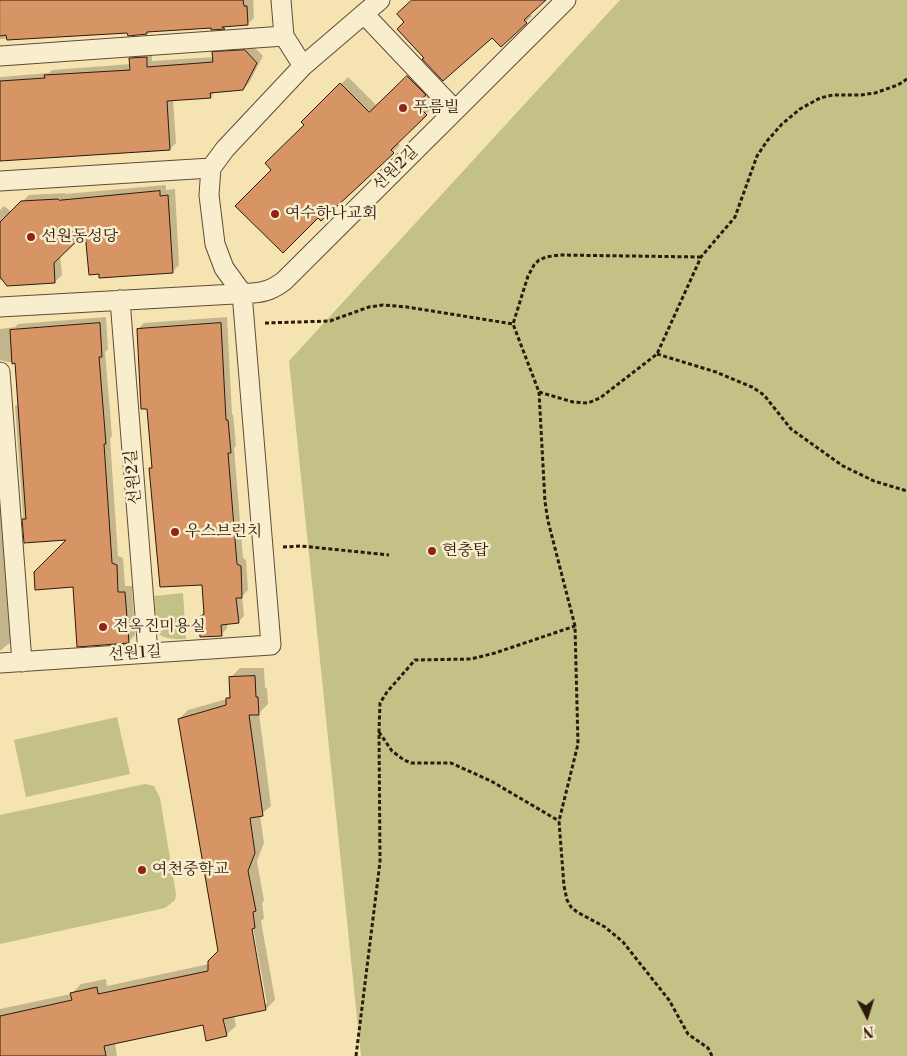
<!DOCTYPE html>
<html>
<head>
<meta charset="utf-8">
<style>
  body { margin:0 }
  #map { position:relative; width:907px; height:1056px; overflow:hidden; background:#f5e3b1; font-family:"Libre Bodoni",serif }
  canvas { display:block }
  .north { position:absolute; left:842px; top:991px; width:50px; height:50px; -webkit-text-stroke:4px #f8edcc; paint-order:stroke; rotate:175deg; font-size:14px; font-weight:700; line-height:20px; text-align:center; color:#2f180e }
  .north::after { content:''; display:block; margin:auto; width:18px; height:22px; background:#2f180e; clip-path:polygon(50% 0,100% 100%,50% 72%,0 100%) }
</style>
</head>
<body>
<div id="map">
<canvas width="907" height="1056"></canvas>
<div class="north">N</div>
</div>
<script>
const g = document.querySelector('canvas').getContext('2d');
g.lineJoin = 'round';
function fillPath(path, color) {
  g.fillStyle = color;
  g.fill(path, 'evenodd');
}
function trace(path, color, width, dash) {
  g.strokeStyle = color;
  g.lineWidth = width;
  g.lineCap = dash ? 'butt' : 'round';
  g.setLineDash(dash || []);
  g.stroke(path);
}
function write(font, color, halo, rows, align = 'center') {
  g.font = font + ' "Libre Bodoni","Noto Serif KR",serif';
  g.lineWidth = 5;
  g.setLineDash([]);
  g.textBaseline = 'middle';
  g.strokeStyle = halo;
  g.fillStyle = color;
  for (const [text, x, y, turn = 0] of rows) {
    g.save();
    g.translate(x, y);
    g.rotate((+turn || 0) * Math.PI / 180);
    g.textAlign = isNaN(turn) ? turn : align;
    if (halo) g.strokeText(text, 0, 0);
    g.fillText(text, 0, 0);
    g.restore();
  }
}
fillPath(new Path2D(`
  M 620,0 L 907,0 L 907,1056 L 361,1056 L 289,361 Z
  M 183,593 L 186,639 C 175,639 166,640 157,633 L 154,596 Z
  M 117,717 L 130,774 L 26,797 L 14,740 Z
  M 145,784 L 154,786 L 160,798 L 176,894 L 175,900 L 165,908 L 0,944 L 0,815 Z`), '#c4c186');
fillPath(new Path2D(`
  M 0,0 L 253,0 L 254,18 L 247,24 L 227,25 L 224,28 L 212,29 L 212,26 L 149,31 L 147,33 L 128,32 L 0,39 Z
  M 413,0 L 545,0 L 529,14 L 532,16 L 501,46 L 493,36 L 426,57 L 406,22 Z
  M 251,44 L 263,56 L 249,83 L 243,89 L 216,91 L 210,97 L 173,99 L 176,143 L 170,149 L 0,160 L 0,77 L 49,73 L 52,70 L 131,64 L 130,59 L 136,53 L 152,51 L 152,61 L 214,57 L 214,53 L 220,47 Z
  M 415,70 L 433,98 L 428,102 L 433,107 L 397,142 L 400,145 L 362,182 L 273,170 L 306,125 L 303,122 L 348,77 L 377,106 Z
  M 166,185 L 166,190 L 175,189 L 179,265 L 173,271 L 86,230 L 60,256 L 62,275 L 55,282 L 0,280 L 0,210 L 4,206 L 12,212 L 29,195 L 65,193 L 65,194 Z
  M 106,317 L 108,349 L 105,352 L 112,436 L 110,438 L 118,556 L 123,558 L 125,586 L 132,586 L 135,635 L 128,642 L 69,538 L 25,542 L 15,406 L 20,402 L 17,362 L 7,362 L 0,360 L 0,329 L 15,327 L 18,324 Z
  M 227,317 L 232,415 L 233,414 L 236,446 L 234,448 L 243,558 L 246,560 L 248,590 L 242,596 L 244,616 L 238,622 L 227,623 L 227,628 L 221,635 L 200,617 L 205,612 L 203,583 L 151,469 L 153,467 L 148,408 L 138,329 L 144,323 Z
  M 0,432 L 5,563 L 12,641 L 0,651 Z
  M 240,668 L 264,668 L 265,688 L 267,688 L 268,704 L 259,713 L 271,806 L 260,815 L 264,843 L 257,861 L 264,901 L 262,903 L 264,918 L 261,921 L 275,1000 L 266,1009 L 234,1016 L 236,1026 L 226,1035 L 204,1024 L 115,1043 L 117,1056 L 0,1056 L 0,1009 L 71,994 L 81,984 L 106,979 L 107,986 L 209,964 L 220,951 L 179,719 L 188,710 L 227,699 L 231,695 L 230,678 ZM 252,922 L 267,1004 L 264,1004 L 249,923 Z`), '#0003');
const building = new Path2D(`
  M 0,0 L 243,0 L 244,6 L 247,6 L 248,25 L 222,27 L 225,29 L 211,30 L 211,28 L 147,32 L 147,34 L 128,36 L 127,33 L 7,40 L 6,35 L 0,36 Z
  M 412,0 L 546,0 L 524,20 L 527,23 L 501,47 L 492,38 L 443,81 L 422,59 L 424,58 L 397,29 L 404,22 L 397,14 Z
  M 245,50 L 257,63 L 243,90 L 210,93 L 211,98 L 167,101 L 170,150 L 0,161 L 0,81 L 45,78 L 44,75 L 130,70 L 129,58 L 147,57 L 147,67 L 213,62 L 212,52 Z
  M 407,76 L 426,95 L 421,99 L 427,105 L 422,110 L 427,115 L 391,150 L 394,153 L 362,183 L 321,221 L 318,218 L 283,253 L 235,206 L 271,170 L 265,163 L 304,125 L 301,122 L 340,83 L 369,112 Z
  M 160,191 L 160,196 L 168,195 L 173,273 L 99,278 L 99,274 L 89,275 L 85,233 L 54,263 L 55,283 L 7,286 L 0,277 L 0,222 L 21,201 L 58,199 L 59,200 Z
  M 100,323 L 102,357 L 99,357 L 106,444 L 104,444 L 112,563 L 117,565 L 118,592 L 125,592 L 129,643 L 77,647 L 73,587 L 35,590 L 34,572 L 66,540 L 24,543 L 22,519 L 26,519 L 15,363 L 12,364 L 10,330 Z
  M 221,323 L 226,420 L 228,420 L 231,453 L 228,453 L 237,564 L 241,566 L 242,598 L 236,598 L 239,623 L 221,625 L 222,636 L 200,637 L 199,617 L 204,614 L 202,585 L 160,587 L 149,468 L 152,468 L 147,409 L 141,409 L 137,329 Z
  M 255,676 L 256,697 L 258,697 L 259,715 L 249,715 L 263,816 L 250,818 L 255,853 L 248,871 L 256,911 L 253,912 L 255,928 L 252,929 L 266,1010 L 223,1019 L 227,1036 L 206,1041 L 203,1025 L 104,1046 L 106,1056 L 0,1056 L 0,1016 L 72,1000 L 70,993 L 97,987 L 98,994 L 208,971 L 208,961 L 218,951 L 178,719 L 226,705 L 226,698 L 230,698 L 229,677 Z`);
fillPath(building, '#d79565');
trace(building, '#2f180e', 1);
const minor = new Path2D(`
  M 364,14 L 455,110
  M 0,56 L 284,36
  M 303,66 L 380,0
  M 0,181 L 211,168
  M 120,300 L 148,653
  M 0,307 L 253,293 C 266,292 273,289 284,281 L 566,0
  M 0,372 L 22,662
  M 0,663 L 271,645 L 242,293 L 224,268 L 215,244 L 209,195 L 211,168 L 225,149 L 303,66 L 284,36 L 281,0`);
trace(minor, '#604b37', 21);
trace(new Path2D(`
  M 701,257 L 559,255 L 546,257 L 539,260 L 534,265 L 528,276 L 513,324 L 539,392 L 545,502 L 548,521 L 575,626 L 578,744 L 559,821 L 564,886 L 567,900 L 571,907 L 577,912 L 605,927 L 623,942 L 669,1000 L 688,1034 L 708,1048 L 712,1056
  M 265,323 L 330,321 L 369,307 L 383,305 L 407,307 L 513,324
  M 657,354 L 716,372 L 752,387 L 764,395 L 791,429 L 843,466 L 874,481 L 907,491
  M 539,392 L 573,402 L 588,403 L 600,398 L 657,354 L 701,257 L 735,217 L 757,156 L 767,141 L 782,124 L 800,109 L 820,98 L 833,95 L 861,95 L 875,93 L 898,85 L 907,79
  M 283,547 L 301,546 L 389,555
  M 379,732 L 392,751 L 404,760 L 411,763 L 451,763 L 491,781 L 559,821
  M 356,1056 L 380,862 L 379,731 L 380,703 L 387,692 L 415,660 L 471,659 L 495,653 L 575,626`), '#2f180e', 3, [4, 2.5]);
trace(minor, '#f8edcc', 19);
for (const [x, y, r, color] of [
  [403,108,5,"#8f2418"],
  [275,214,5,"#8f2418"],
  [31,237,5,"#8f2418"],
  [175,532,5,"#8f2418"],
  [432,551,5,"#8f2418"],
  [103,627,5,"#8f2418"],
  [142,870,5,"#8f2418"]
]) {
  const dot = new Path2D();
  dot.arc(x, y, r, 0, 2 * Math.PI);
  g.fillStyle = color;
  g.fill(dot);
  trace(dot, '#f8edcc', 2);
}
write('16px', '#2f180e', '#f8edcc', [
  ["푸름빌",413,108],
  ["여수하나교회",285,214],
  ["선원동성당",41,237],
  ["우스브런치",185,532],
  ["현충탑",442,551],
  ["전옥진미용실",113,627],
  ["여천중학교",152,870]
], 'left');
write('16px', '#2f180e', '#f8edcc', [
  ["선원2길",396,169,-45],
  ["선원2길",134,477,-95],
  ["선원1길",135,654,-4]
]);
</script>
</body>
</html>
